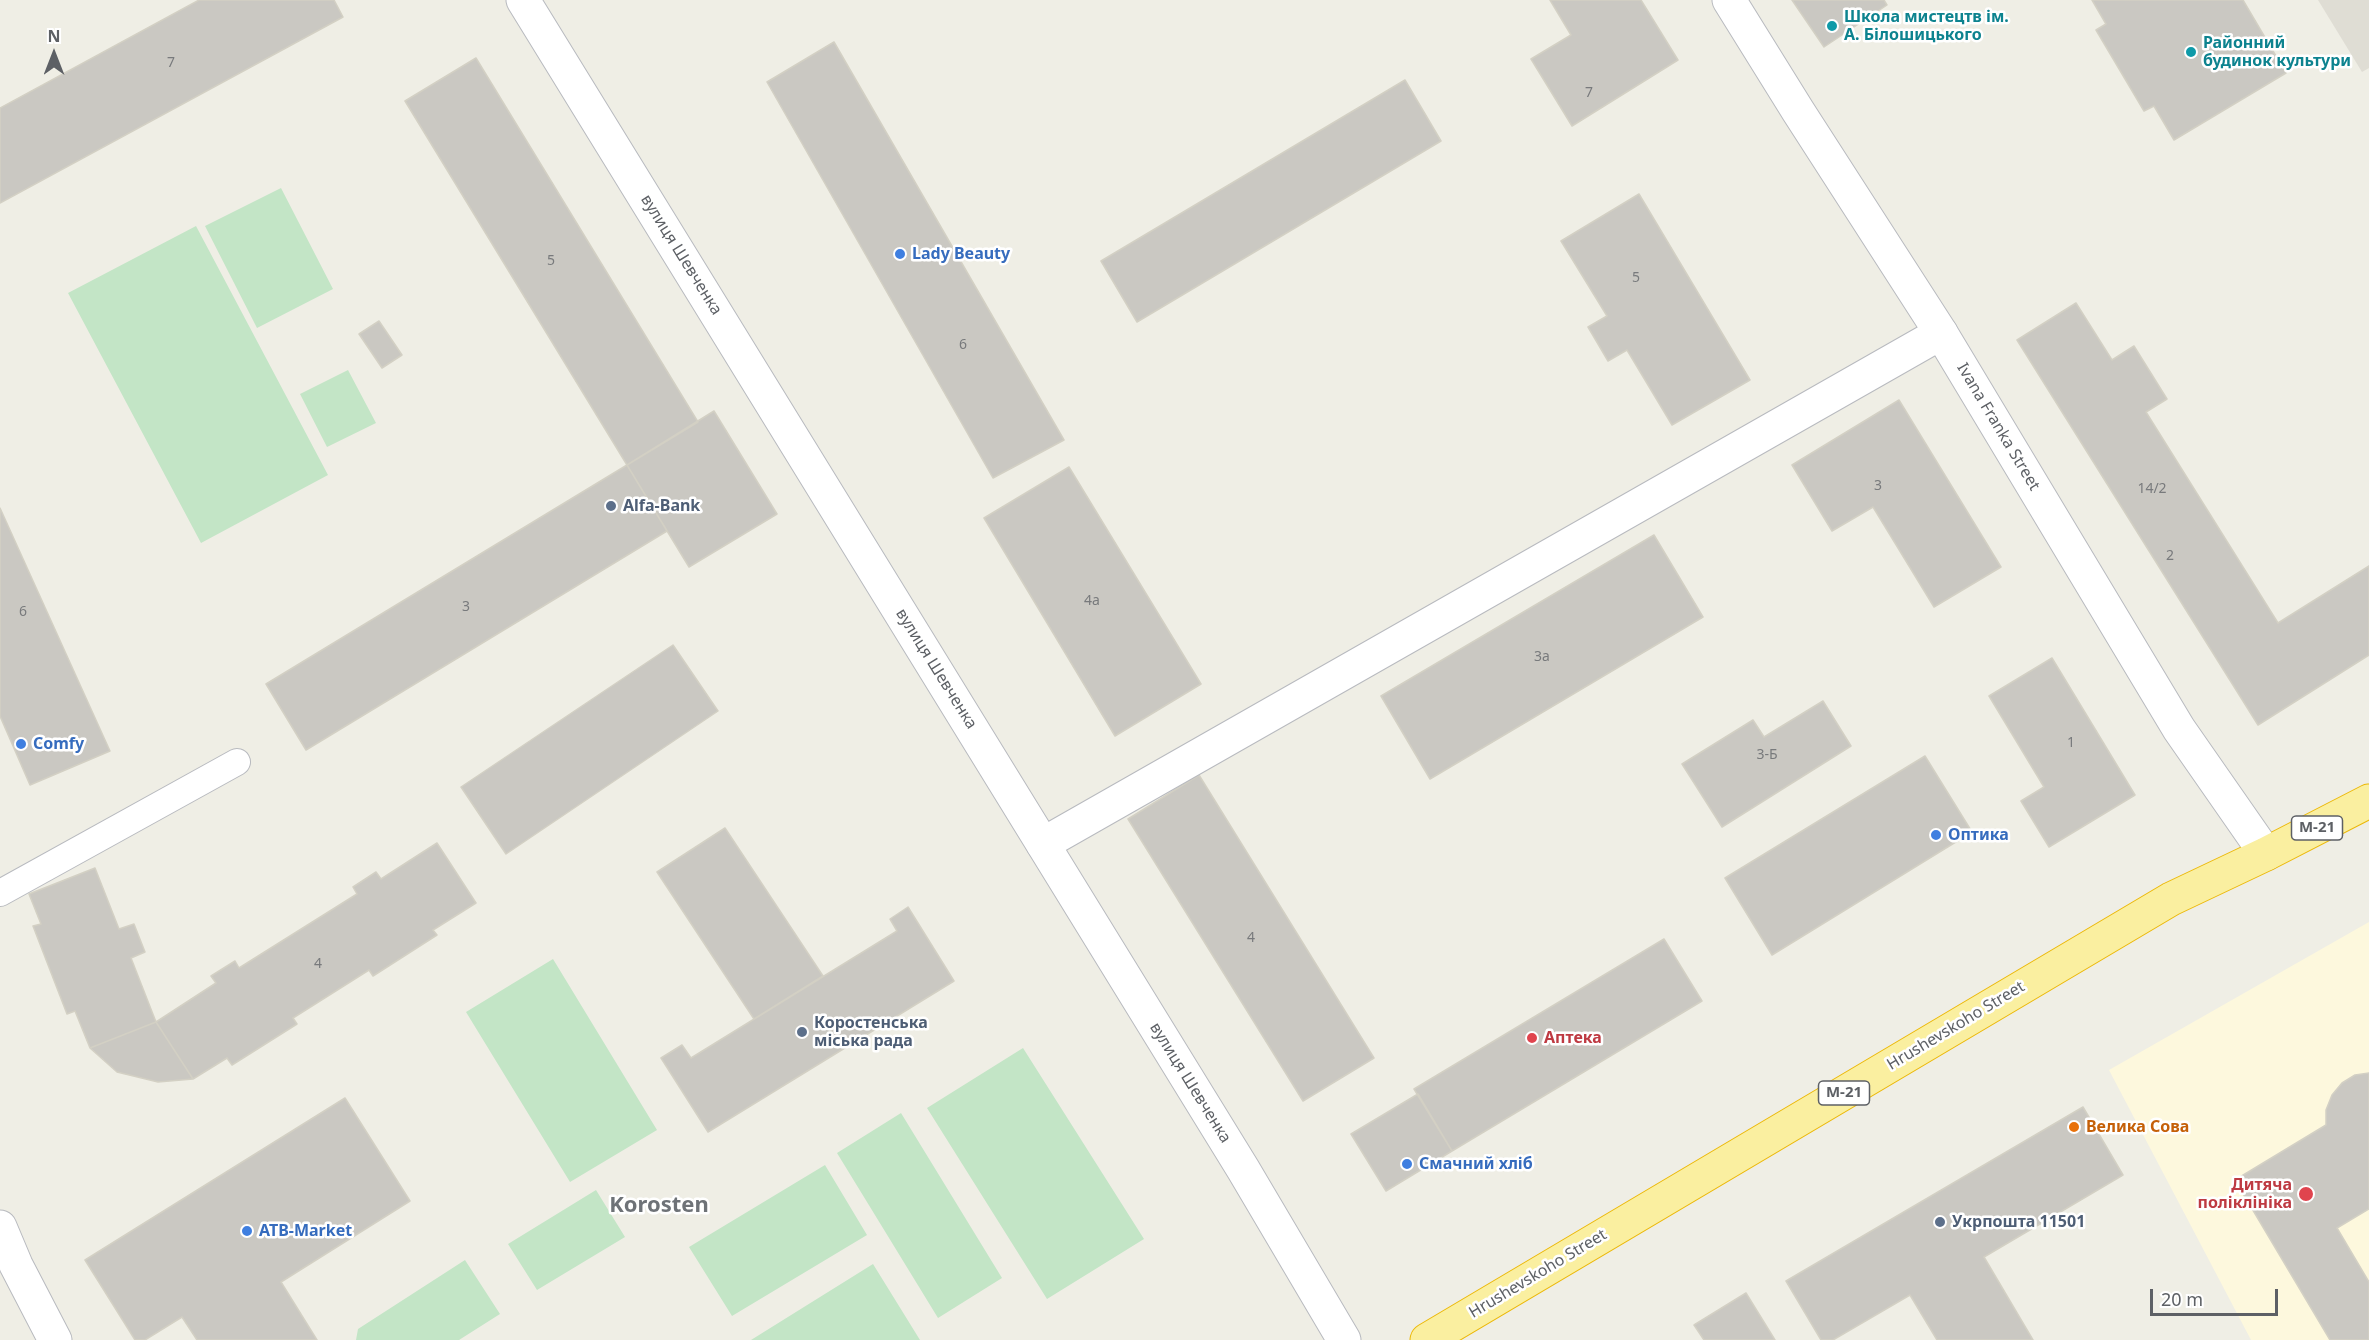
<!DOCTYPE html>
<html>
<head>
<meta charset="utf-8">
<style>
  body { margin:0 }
  #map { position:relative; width:2369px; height:1340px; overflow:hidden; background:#efeee5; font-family:"Noto Sans",sans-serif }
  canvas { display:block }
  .north { position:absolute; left:24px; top:24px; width:60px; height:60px; -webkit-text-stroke:4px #fff; paint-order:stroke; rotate:0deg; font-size:16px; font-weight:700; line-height:24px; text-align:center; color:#5d6065 }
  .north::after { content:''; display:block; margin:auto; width:21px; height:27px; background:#5d6065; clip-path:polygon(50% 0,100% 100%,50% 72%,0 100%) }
  .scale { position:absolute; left:2150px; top:1289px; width:128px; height:27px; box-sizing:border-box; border:3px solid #5d6065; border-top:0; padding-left:8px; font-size:18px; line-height:21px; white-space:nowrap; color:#5d6065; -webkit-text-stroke:4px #fff; paint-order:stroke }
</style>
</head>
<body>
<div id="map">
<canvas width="2369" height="1340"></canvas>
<div class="north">N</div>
<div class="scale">20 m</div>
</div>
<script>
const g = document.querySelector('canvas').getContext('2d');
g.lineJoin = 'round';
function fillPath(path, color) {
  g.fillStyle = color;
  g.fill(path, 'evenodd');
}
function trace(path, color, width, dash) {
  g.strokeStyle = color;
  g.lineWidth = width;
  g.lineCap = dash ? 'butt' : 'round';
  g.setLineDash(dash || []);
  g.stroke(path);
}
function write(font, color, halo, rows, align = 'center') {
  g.font = font + ' "Noto Sans",sans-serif';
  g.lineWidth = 5;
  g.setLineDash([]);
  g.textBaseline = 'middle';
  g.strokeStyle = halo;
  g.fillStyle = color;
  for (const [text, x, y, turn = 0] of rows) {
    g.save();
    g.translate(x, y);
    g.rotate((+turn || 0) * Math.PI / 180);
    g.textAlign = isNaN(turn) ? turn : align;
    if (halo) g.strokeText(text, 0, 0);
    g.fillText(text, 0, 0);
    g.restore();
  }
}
fillPath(new Path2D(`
  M 2369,922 L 2369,1340 L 2251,1340 L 2109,1070 Z`), '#fdf8dd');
fillPath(new Path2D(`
  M 2318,0 L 2369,0 L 2369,68 L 2362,72 Z`), '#dfddd4');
fillPath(new Path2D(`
  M 281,188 L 333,289 L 257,328 L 205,226 Z
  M 196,226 L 328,475 L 201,543 L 68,293 Z
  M 348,370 L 376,423 L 327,447 L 300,394 Z
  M 553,959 L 657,1130 L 570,1182 L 466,1012 Z
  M 1023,1048 L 1144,1239 L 1047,1299 L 927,1108 Z
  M 901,1113 L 1002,1278 L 938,1318 L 837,1153 Z
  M 825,1165 L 867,1235 L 732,1316 L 689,1247 Z
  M 596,1190 L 625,1237 L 537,1290 L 508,1244 Z
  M 465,1260 L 500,1314 L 459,1340 L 356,1340 L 358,1329 Z
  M 873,1264 L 920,1340 L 751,1340 Z`), '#c3e5c6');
const building = new Path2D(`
  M 199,0 L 334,0 L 343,17 L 0,203 L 0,108 Z
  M 1550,0 L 1641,0 L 1678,60 L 1572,126 L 1531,59 L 1571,35 Z
  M 1792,0 L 1884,0 L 1887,5 L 1824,47 Z
  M 2092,0 L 2243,0 L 2286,73 L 2174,140 L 2154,106 L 2144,111 L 2096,30 L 2106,24 Z
  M 834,42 L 1064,440 L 993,478 L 767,82 Z
  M 476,58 L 698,422 L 627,465 L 405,101 Z
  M 1405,80 L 1441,141 L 1137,322 L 1101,261 Z
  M 1639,194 L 1750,380 L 1672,425 L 1627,350 L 1608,361 L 1588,327 L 1607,316 L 1561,241 Z
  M 2076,303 L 2112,360 L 2134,346 L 2167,399 L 2146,412 L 2278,623 L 2369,566 L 2369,655 L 2258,725 L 2017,340 Z
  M 379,321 L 402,355 L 382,368 L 359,334 Z
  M 1899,400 L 2001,567 L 1934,607 L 1873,507 L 1832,531 L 1792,465 Z
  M 714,411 L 777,514 L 689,567 L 627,465 Z
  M 627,465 L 667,531 L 306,750 L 266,684 Z
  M 1069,467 L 1201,684 L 1115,736 L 984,518 Z
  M 0,508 L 110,751 L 30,785 L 0,716 Z
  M 1654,535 L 1703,617 L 1430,779 L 1381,696 Z
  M 673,645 L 718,711 L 506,854 L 461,787 Z
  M 2052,658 L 2135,795 L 2049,847 L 2021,801 L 2044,787 L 1989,696 Z
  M 1823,701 L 1851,746 L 1722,827 L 1682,764 L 1753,720 L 1764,737 Z
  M 1925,756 L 1972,832 L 1772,955 L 1725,878 Z
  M 1199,775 L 1374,1058 L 1303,1101 L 1128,819 Z
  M 725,828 L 823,976 L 754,1019 L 657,872 Z
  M 437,843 L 476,903 L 433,930 L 437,935 L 373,976 L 369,970 L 293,1018 L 297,1024 L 232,1065 L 227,1058 L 193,1079 L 156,1022 L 216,983 L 211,976 L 235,961 L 239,968 L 357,894 L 353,887 L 376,872 L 381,879 Z
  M 95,868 L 119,929 L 134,924 L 145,952 L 131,958 L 156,1022 L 90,1048 L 75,1011 L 67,1014 L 33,926 L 41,924 L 29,894 Z
  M 908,907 L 954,981 L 708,1132 L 661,1058 L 682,1045 L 691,1058 L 897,931 L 890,919 Z
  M 1664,939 L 1702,1001 L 1452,1151 L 1414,1089 Z
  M 156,1022 L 193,1079 L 158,1082 L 117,1072 L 90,1048 Z
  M 2369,1073 L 2369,1209 L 2337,1228 L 2369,1282 L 2369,1340 L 2330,1340 L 2235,1180 L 2326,1125 L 2326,1110 L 2332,1095 L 2342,1083 L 2355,1075 Z
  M 1418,1094 L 1452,1151 L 1386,1191 L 1351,1134 Z
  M 345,1098 L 410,1201 L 281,1282 L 317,1340 L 197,1340 L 182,1317 L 145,1340 L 135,1340 L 85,1260 Z
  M 2083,1107 L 2123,1175 L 1984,1257 L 2033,1340 L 1937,1340 L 1910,1295 L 1833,1340 L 1821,1340 L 1786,1281 Z
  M 1746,1293 L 1775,1340 L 1704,1340 L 1694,1325 Z`);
fillPath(building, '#cac8c2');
trace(building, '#d3d0c4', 1.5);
const service = new Path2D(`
  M 0,893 L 237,762`);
const minor = new Path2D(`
  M 1043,844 L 1941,333`);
const tertiary = new Path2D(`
  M 523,0 L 1243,1169 L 1344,1340
  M 1729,0 L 1798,111 L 1941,333 L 2179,729 L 2266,854
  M 0,1227 L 16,1265 L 55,1340`);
const trunk = new Path2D(`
  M 1427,1340 L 2171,899 L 2266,854 L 2369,801`);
trace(service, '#b8babf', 28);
trace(minor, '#b8babf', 35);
trace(tertiary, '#b8babf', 35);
trace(trunk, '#ecb808', 35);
trace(service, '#fff', 26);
trace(minor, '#fff', 33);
trace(tertiary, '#fff', 33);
trace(trunk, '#faefa0', 33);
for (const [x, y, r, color] of [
  [1832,26,6,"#0f9aa8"],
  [2191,52,6,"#0f9aa8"],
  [900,254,6,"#3f7fe0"],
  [611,506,6,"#5c6f8a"],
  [21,744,6,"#3f7fe0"],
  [1936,835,6,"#3f7fe0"],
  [802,1032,6,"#5c6f8a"],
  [1532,1038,6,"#e0444e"],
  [2074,1127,6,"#e8710a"],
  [1407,1164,6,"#3f7fe0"],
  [2306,1194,8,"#e0444e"],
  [1940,1222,6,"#5c6f8a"],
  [247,1231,6,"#3f7fe0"]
]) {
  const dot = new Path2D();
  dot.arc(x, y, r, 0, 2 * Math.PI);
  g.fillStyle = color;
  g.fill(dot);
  trace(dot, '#fff', 2);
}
write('14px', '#787a7c', null, [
  ["7",171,63],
  ["7",1589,93],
  ["5",551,261],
  ["5",1636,278],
  ["6",963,345],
  ["3",1878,486],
  ["14/2",2152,489],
  ["2",2170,556],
  ["4a",1092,601],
  ["3",466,607],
  ["6",23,612],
  ["3а",1542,657],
  ["1",2071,743],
  ["3-Б",1767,755],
  ["4",1251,938],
  ["4",318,964]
]);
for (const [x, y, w] of [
  [2317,828,51],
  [1844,1093,51]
]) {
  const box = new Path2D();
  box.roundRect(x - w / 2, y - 12, w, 24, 4.5);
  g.fillStyle = '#fff';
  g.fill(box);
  trace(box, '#5d6065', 1.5);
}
write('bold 15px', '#5d6065', null, [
  ["М-21",2317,828],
  ["М-21",1844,1093]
]);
write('bold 16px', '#0d838f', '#fff', [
  ["Школа мистецтв ім.",1844,17],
  ["А. Білошицького",1844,35],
  ["Районний",2203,43],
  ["будинок культури",2203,61]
], 'left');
write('bold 16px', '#366cbe', '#fff', [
  ["Lady Beauty",912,254],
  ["Comfy",33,744],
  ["Оптика",1948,835],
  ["Смачний хліб",1419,1164],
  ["ATB-Market",259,1231]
], 'left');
write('16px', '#5d6065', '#fff', [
  ["вулиця Шевченка",681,255,58],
  ["Ivana Franka Street",1998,427,59],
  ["вулиця Шевченка",936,669,58],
  ["Hrushevskoho Street",1956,1026,-31],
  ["вулиця Шевченка",1190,1083,58],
  ["Hrushevskoho Street",1538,1274,-31]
]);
write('bold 16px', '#4e5e75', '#fff', [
  ["Alfa-Bank",623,506],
  ["Коростенська",814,1023],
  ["міська рада",814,1041],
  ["Укрпошта 11501",1952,1222]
], 'left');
write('bold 16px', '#be3a42', '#fff', [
  ["Аптека",1544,1038],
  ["Дитяча",2292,1185,"right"],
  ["поліклініка",2292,1203,"right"]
], 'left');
write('bold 16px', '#c56008', '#fff', [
  ["Велика Сова",2086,1127]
], 'left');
write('bold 22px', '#6e7277', '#fff', [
  ["Korosten",659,1206]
]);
</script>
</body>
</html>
